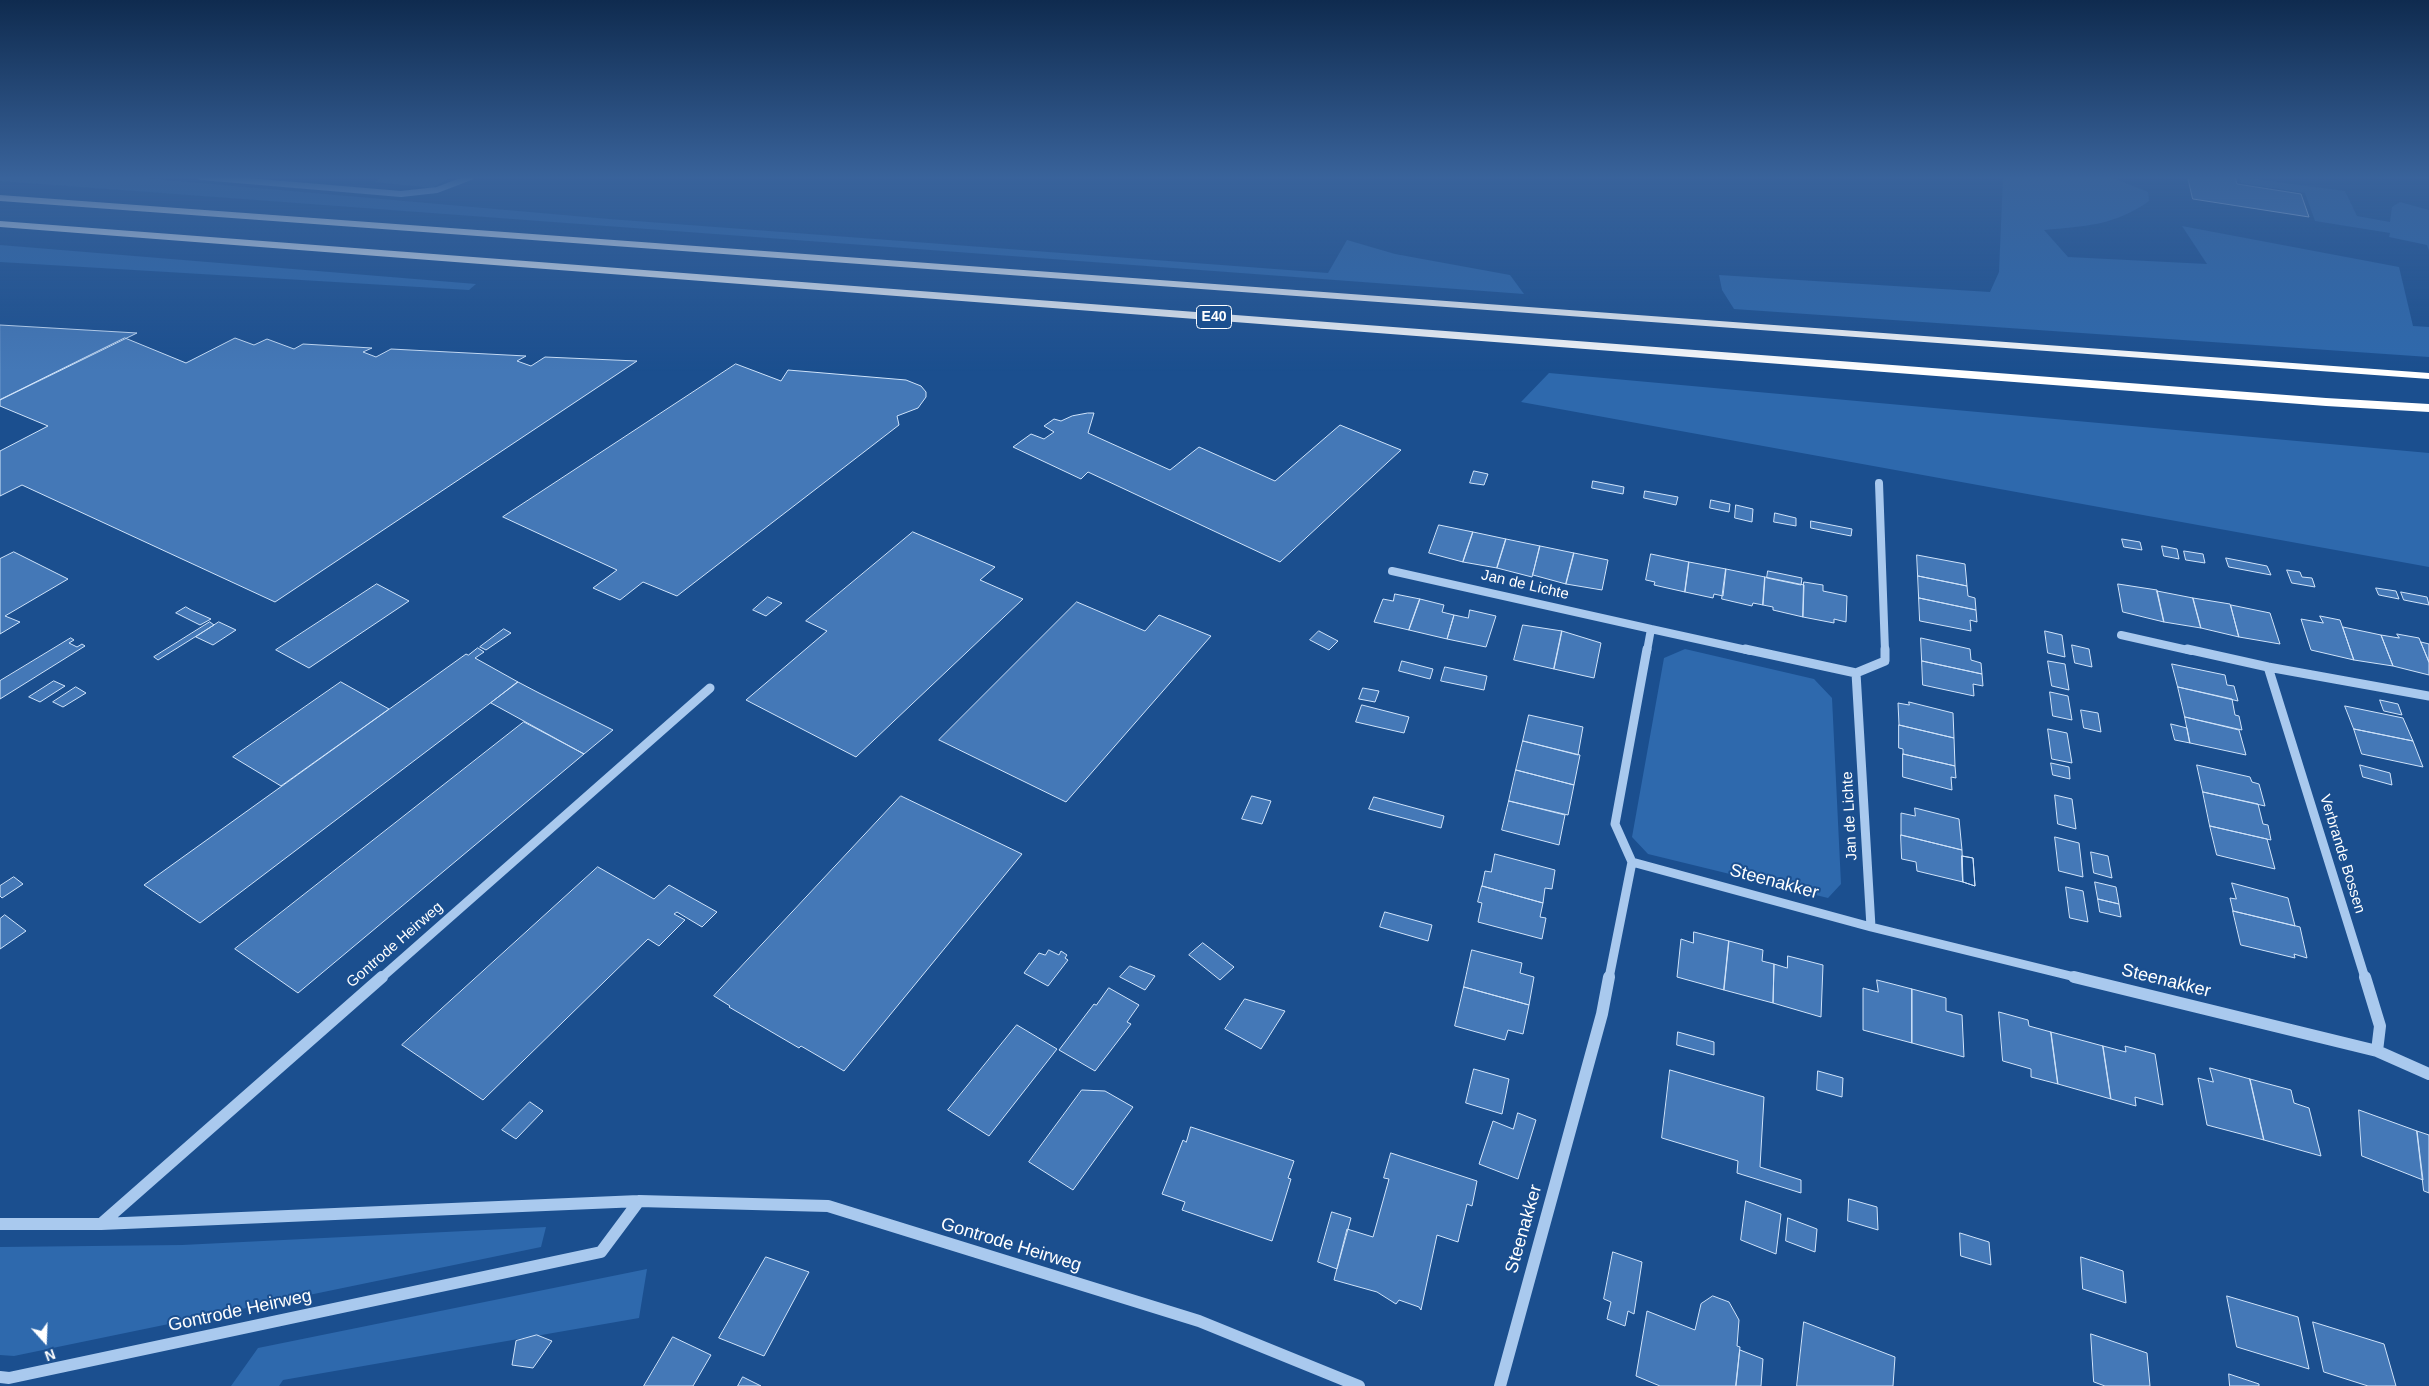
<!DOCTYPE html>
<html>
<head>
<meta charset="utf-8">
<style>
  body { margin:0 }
  #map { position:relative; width:2429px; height:1386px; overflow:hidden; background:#1b4f8f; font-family:Helvetica,sans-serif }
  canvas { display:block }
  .north { position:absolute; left:20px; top:1316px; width:50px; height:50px; -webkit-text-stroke:4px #1b4f8f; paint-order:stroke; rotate:160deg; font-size:14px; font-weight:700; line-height:20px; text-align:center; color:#fff }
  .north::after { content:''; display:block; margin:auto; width:18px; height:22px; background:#fff; clip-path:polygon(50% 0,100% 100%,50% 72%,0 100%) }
</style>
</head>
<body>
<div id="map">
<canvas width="2429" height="1386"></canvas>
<div class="north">N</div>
</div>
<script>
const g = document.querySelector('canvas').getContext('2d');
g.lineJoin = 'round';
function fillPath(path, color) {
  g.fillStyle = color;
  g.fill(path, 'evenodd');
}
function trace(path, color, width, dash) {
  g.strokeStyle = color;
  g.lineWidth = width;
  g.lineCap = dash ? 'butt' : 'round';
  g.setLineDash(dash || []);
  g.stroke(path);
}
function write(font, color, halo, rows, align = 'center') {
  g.font = font + ' Helvetica,sans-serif';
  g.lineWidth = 4;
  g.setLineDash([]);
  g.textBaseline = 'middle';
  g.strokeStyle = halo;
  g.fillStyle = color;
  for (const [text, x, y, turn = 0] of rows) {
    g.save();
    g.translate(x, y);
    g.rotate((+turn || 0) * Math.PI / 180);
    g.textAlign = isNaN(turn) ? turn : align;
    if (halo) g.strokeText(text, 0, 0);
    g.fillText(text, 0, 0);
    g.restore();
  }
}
fillPath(new Path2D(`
  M 0,177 L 132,177 L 609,219 L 1328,273 L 1347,240 L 1395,254 L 1510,275 L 1524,294 L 0,181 Z
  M 381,177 L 451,177 L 432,188 L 375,182 Z
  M 2003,177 L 2111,177 L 2148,192 L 2149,201 C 2114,226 2085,226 2044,230 L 2068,257 L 2207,264 L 2182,226 L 2399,267 L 2413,326 L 2429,327 L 2429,357 L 1734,309 L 1722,290 L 1719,275 L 1990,292 L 1999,272 Z
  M 2240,177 L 2345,191 L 2357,216 L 2390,222 L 2392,207 L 2400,202 L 2429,210 L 2429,251 L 2427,245 L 2389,237 L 2390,233 L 2315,221 L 2305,193 L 2241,183 Z
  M 0,245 L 476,284 L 469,290 L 0,262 Z
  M 1549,373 L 2429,453 L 2429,567 L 1521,402 Z
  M 1685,649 L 1814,679 L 1832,698 L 1841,884 L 1828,898 L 1648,854 L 1632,837 L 1664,658 Z
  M 546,1227 L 541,1247 L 14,1356 L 0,1355 L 0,1247 L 182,1245 Z
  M 647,1269 L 639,1318 L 283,1380 L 279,1386 L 231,1386 L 258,1348 Z`), '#2e69ad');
const building = new Path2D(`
  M 2188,177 L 2235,177 L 2237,184 L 2301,194 L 2309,217 L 2193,199 Z
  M 0,325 L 137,333 L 0,400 Z
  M 125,338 L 186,363 L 235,338 L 254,345 L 267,339 L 294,349 L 303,344 L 372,348 L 363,352 L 376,357 L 391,349 L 526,356 L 517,361 L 531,366 L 545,357 L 637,361 L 275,602 L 22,485 L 0,496 L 0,451 L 48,426 L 0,406 L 0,400 Z
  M 736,364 L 781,381 L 788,370 L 906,380 L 921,386 L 926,392 L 926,397 L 918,408 L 897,416 L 899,425 L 677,596 L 643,582 L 620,600 L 593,588 L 617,570 L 503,517 Z
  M 1088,413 L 1094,413 L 1088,433 L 1170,470 L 1199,447 L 1275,481 L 1340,425 L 1401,450 L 1280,562 L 1088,472 L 1081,479 L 1013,447 L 1031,434 L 1044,439 L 1054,432 L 1044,426 L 1054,419 L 1061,421 L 1072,416 Z
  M 1474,471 L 1488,474 L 1484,485 L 1470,483 Z
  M 1593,481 L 1624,487 L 1623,494 L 1592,488 Z
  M 1645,491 L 1678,497 L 1676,505 L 1644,498 Z
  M 1711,500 L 1730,504 L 1729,512 L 1710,508 Z
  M 1736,505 L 1753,509 L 1752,522 L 1735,518 Z
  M 1775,513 L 1796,518 L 1796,526 L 1774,522 Z
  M 1811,521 L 1852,529 L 1851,536 L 1811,528 Z
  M 1439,525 L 1473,532 L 1463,562 L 1429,553 Z
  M 913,532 L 995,567 L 980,580 L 1023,599 L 856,757 L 746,700 L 827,631 L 806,621 Z
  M 1473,532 L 1506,539 L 1497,568 L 1463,562 Z
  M 1506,539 L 1540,546 L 1532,577 L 1497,568 Z
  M 2122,539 L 2140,542 L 2142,550 L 2124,547 Z
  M 1540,546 L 1574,553 L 1566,584 L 1533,575 Z
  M 2162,546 L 2177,549 L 2179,559 L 2164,556 Z
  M 2184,551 L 2203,554 L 2205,563 L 2186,560 Z
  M 14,552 L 68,579 L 5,616 L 20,622 L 0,634 L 0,559 Z
  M 1574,553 L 1608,560 L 1602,590 L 1566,584 Z
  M 1651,554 L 1689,562 L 1685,592 L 1654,585 L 1655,582 L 1646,580 Z
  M 1917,555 L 1965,564 L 1967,586 L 1918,576 Z
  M 2226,558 L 2267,566 L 2271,575 L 2229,567 Z
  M 1689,562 L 1726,569 L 1723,596 L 1714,594 L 1713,598 L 1685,592 Z
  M 1726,569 L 1765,577 L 1763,605 L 1753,603 L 1752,606 L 1722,599 Z
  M 2287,570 L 2300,572 L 2302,577 L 2312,578 L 2315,587 L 2292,583 Z
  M 1768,571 L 1802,578 L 1801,585 L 1767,578 Z
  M 1918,576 L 1967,586 L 1968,596 L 1975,598 L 1976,610 L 1919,598 Z
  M 1765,577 L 1804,585 L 1803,617 L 1773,610 L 1773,607 L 1763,605 Z
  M 1804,582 L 1823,585 L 1823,591 L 1847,596 L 1846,622 L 1834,619 L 1834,623 L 1803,617 Z
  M 377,584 L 409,601 L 309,668 L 276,650 Z
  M 2118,584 L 2157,590 L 2164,622 L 2123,612 Z
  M 2376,588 L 2396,591 L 2399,599 L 2379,595 Z
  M 2157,591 L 2193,598 L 2201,628 L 2164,622 Z
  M 2401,592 L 2427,597 L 2429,605 L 2404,600 Z
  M 1395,594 L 1420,599 L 1409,630 L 1374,622 L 1383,599 L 1393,601 Z
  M 768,597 L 782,603 L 766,616 L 753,610 Z
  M 1919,598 L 1976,610 L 1977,622 L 1970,620 L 1971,631 L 1920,621 Z
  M 2193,598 L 2230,604 L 2239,637 L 2201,628 Z
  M 1420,599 L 1444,605 L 1442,612 L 1454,615 L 1447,639 L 1409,630 Z
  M 1077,602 L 1145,631 L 1159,615 L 1211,636 L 1066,802 L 939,740 Z
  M 2231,605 L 2270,613 L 2280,644 L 2239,637 Z
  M 186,607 L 191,610 L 211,619 L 200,625 L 176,613 Z
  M 1470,610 L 1496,616 L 1486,647 L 1447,639 L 1454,615 L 1468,618 Z
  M 2320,616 L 2340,620 L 2354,660 L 2311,650 L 2301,619 L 2323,623 Z
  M 210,622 L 214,625 L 158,660 L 154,657 Z
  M 219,622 L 236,630 L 213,645 L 196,637 Z
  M 1523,625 L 1562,631 L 1554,669 L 1514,660 Z
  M 2343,627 L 2381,635 L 2393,666 L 2354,660 Z
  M 504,629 L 511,633 L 486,650 L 480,647 Z
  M 1319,631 L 1338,641 L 1329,650 L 1310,640 Z
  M 1562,631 L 1601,643 L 1594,678 L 1554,669 Z
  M 2045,631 L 2062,635 L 2065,657 L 2048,653 Z
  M 2397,634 L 2419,638 L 2429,662 L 2429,675 L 2393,666 L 2381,635 L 2399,638 Z
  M 71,638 L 74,640 L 69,643 L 77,647 L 82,644 L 85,646 L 0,699 L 0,681 Z
  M 1921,638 L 1970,649 L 1971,660 L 1981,663 L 1982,674 L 1922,661 Z
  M 2421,642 L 2429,644 L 2429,662 Z
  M 2072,645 L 2089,649 L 2092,667 L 2075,663 Z
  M 478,648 L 484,652 L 475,658 L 518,682 L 200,923 L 144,885 L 466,654 L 468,655 Z
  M 1402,661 L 1433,669 L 1430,679 L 1399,671 Z
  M 1922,661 L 1982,674 L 1983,686 L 1973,684 L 1974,696 L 1923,685 Z
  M 2048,661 L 2065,664 L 2069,690 L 2052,686 Z
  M 2172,664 L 2225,675 L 2227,685 L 2234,686 L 2238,701 L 2178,687 Z
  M 1445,667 L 1487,676 L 1484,690 L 1441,681 Z
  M 54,681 L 65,686 L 40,702 L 29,697 Z
  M 341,682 L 389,709 L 281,786 L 233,757 Z
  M 518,682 L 539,693 L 613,730 L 584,754 L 491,703 Z
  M 76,687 L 86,693 L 63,707 L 53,702 Z
  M 2178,687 L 2232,699 L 2235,715 L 2239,716 L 2242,730 L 2185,717 Z
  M 1363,688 L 1379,691 L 1375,702 L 1359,699 Z
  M 2050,692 L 2068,696 L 2072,720 L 2053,716 Z
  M 2380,700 L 2398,704 L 2402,715 L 2384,711 Z
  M 1909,702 L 1953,713 L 1954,738 L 1899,725 L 1898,703 L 1909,705 Z
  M 1362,705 L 1409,717 L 1404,733 L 1356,722 Z
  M 2345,706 L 2403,718 L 2413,741 L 2354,729 Z
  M 2081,710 L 2098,713 L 2101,732 L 2084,728 Z
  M 1529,715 L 1583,727 L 1578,755 L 1523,741 Z
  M 2185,717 L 2239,730 L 2246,755 L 2190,743 Z
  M 524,722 L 584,754 L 298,993 L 235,949 Z
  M 2171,724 L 2187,728 L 2190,743 L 2175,740 Z
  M 1899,725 L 1954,738 L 1955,766 L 1903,754 L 1903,749 L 1899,748 Z
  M 2048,729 L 2067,733 L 2072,763 L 2052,759 Z
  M 2354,729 L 2413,741 L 2423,767 L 2362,754 Z
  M 1523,741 L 1580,755 L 1574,785 L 1516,770 Z
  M 1903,754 L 1955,766 L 1956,778 L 1951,777 L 1952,790 L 1903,777 Z
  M 2051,763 L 2069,767 L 2070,779 L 2053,775 Z
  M 2197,765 L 2250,777 L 2252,782 L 2259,784 L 2265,806 L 2203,792 Z
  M 2360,765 L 2390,773 L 2392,785 L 2363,777 Z
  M 1516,770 L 1574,785 L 1568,815 L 1509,801 Z
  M 2203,792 L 2258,804 L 2263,824 L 2268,825 L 2271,840 L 2210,826 Z
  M 2055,795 L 2072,799 L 2076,829 L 2058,824 Z
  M 901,796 L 1022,854 L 844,1071 L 801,1046 L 799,1048 L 729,1007 L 730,1006 L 714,996 Z
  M 1252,796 L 1271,801 L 1262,824 L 1242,819 Z
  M 1374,797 L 1444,816 L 1441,828 L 1369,809 Z
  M 1509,801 L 1565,815 L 1559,845 L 1502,830 Z
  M 1915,808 L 1959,819 L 1962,850 L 1901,835 L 1901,813 L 1915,816 Z
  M 2210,826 L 2267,839 L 2275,869 L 2217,855 Z
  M 1901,835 L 1962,850 L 1963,882 L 1917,871 L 1916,862 L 1902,859 Z
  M 2055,837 L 2079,843 L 2083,877 L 2059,871 Z
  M 2091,852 L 2108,856 L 2112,878 L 2094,873 Z
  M 1495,854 L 1555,870 L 1552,889 L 1545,888 L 1543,903 L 1482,886 L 1485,871 L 1491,872 Z
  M 1962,856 L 1973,858 L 1975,886 L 1963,882 Z
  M 1962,856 L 1973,858 L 1975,886 L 1963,882 Z
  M 598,867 L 654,899 L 669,885 L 717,912 L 702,927 L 677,912 L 674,914 L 685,920 L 659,946 L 648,939 L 483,1100 L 402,1045 Z
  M 14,877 L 23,884 L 2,898 L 0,896 L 0,886 Z
  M 2095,882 L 2116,887 L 2119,904 L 2098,899 Z
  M 2232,883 L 2288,898 L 2295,926 L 2233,911 L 2230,898 L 2236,899 Z
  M 1482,886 L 1543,903 L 1540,917 L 1546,918 L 1542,939 L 1478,922 L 1482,903 L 1478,902 Z
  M 2066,887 L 2083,891 L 2088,922 L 2070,918 Z
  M 2098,899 L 2119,904 L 2121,917 L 2100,912 Z
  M 2233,911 L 2300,927 L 2307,958 L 2294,954 L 2295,958 L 2241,945 Z
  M 1385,912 L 1432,925 L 1428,941 L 1380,927 Z
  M 5,915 L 26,931 L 0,949 L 0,919 Z
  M 1694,932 L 1729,941 L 1724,990 L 1677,977 L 1681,939 L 1693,943 Z
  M 1729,941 L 1763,950 L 1762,961 L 1774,964 L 1773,1003 L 1724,990 Z
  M 1203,943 L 1234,967 L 1220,980 L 1189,955 Z
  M 1049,950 L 1059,955 L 1061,951 L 1067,955 L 1065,958 L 1068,960 L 1048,986 L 1024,973 L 1039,953 L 1045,955 Z
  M 1472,950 L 1522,963 L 1520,973 L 1534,977 L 1529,1005 L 1464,987 Z
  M 1788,956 L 1823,965 L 1821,1017 L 1773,1003 L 1774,964 L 1787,968 Z
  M 1130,966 L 1155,976 L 1145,990 L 1120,977 Z
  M 1877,980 L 1912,989 L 1912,1043 L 1863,1030 L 1863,988 L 1878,992 Z
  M 1464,987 L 1529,1005 L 1523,1034 L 1508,1030 L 1505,1040 L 1455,1026 Z
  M 1109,988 L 1139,1005 L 1127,1022 L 1131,1024 L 1095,1071 L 1059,1050 L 1094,1004 L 1096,1005 Z
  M 1912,989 L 1946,998 L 1946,1011 L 1962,1015 L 1964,1057 L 1912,1043 Z
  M 1245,999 L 1285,1011 L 1261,1049 L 1225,1029 Z
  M 1999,1012 L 2028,1020 L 2029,1026 L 2051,1032 L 2058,1084 L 2031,1077 L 2031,1069 L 2003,1061 Z
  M 1017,1025 L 1057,1049 L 989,1136 L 948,1110 Z
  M 1678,1032 L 1714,1042 L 1714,1055 L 1677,1045 Z
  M 2051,1032 L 2103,1046 L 2111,1099 L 2058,1084 Z
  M 2103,1046 L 2126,1052 L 2125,1046 L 2155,1054 L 2163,1105 L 2135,1097 L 2136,1106 L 2111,1099 Z
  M 2210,1068 L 2250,1079 L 2264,1140 L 2207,1125 L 2198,1078 L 2213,1082 Z
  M 1474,1069 L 1509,1079 L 1502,1114 L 1466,1103 Z
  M 1670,1070 L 1764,1097 L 1760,1167 L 1801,1180 L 1801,1193 L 1737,1173 L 1738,1161 L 1662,1138 Z
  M 1818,1071 L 1843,1078 L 1842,1097 L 1817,1090 Z
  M 2250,1079 L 2291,1090 L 2294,1103 L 2309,1108 L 2321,1156 L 2264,1140 Z
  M 1082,1090 L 1105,1091 L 1133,1107 L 1073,1190 L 1029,1162 Z
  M 530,1102 L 543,1111 L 516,1139 L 502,1130 Z
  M 2359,1110 L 2417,1131 L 2423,1180 L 2362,1156 Z
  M 1518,1113 L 1536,1120 L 1518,1179 L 1479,1164 L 1493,1121 L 1513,1129 Z
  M 1191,1127 L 1294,1161 L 1288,1178 L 1291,1179 L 1272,1241 L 1182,1210 L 1185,1202 L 1162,1194 L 1183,1140 L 1186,1142 Z
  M 2417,1131 L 2429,1135 L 2429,1193 L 2424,1191 Z
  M 1391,1153 L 1477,1181 L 1472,1206 L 1467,1204 L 1458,1242 L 1437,1235 L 1421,1310 L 1419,1307 L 1399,1300 L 1396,1304 L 1377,1292 L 1334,1280 L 1347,1229 L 1373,1237 L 1389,1179 L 1384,1178 Z
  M 1849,1199 L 1877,1207 L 1878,1230 L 1848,1221 Z
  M 1746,1201 L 1781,1214 L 1776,1254 L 1741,1240 Z
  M 1332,1212 L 1351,1218 L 1337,1269 L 1318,1262 Z
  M 1788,1218 L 1817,1229 L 1815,1252 L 1786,1241 Z
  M 1960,1233 L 1989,1242 L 1991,1265 L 1961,1256 Z
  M 1613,1252 L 1642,1262 L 1634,1314 L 1628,1311 L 1625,1326 L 1607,1319 L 1611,1302 L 1604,1299 Z
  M 766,1257 L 809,1272 L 764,1356 L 719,1338 Z
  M 2081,1257 L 2123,1271 L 2126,1303 L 2083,1289 Z
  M 1713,1296 L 1729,1302 L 1739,1320 L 1737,1346 L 1740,1347 L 1736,1386 L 1660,1386 L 1636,1376 L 1647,1311 L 1695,1330 L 1701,1304 Z
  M 2227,1296 L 2298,1317 L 2309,1369 L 2237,1347 Z
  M 1804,1322 L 1895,1357 L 1893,1386 L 1797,1386 Z
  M 2313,1322 L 2384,1344 L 2396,1386 L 2368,1386 L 2324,1372 Z
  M 2091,1334 L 2147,1353 L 2150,1386 L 2105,1386 L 2094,1382 Z
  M 537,1335 L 552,1341 L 533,1368 L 512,1365 L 516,1341 Z
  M 673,1337 L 711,1355 L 693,1386 L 644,1386 Z
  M 1740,1350 L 1763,1359 L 1761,1386 L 1736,1386 Z
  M 2229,1374 L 2259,1384 L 2259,1386 L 2230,1386 Z
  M 743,1377 L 761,1386 L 738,1386 Z`);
fillPath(building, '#4478b7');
trace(building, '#cfe3fa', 1);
trace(new Path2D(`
  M 201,177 L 401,194 L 437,190 L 471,177`), '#a9c9ee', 6);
trace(new Path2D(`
  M 1879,483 L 1885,651
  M 1392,571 L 1651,629
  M 2121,635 L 2192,651
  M 1647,651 L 1651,629 L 1751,651`), '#a9c9ee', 8);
trace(new Path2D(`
  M 1745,649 L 1856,673 L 1885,661 L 1885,649
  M 2187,649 L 2268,667
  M 1856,673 L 1871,927
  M 1632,862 L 1871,927 L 2079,978
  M 1632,862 L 1615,824 L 1647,649
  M 381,978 L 710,688
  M 1609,978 L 1632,862
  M 2365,978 L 2268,667 L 2429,696`), '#a9c9ee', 9);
trace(new Path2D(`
  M 2074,977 L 2377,1051 L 2429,1074
  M 2365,977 L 2380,1026 L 2377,1051
  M 0,1224 L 101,1224 L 639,1201 L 828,1206 L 1199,1321 L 1359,1386
  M 101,1224 L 382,977
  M 0,1377 L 9,1378 L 601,1252 L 639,1201
  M 1500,1386 L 1602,1014 L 1609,977`), '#a9c9ee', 12);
fillPath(new Path2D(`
  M 0,195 L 2429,373 L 2429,379 L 0,201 Z
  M 0,221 L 2326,398 L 2429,404 L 2429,412 L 2326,406 L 0,227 Z`), '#fff');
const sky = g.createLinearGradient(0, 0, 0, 371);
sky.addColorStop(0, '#0f2b4f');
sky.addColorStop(0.48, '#39639b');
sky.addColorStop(1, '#39639b00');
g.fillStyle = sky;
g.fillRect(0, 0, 2429, 371);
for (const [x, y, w] of [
  [1214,317,35]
]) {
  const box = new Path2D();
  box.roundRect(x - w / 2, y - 11.5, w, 23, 4);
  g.fillStyle = '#1b4f8f';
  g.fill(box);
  trace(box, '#fff', 1);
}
write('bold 14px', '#fff', null, [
  ["E40",1214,317]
]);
write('15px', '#fff', '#1b4f8f', [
  ["Jan de Lichte",1525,585,13],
  ["Jan de Lichte",1850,816,-93],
  ["Verbrande Bossen",2342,854,73],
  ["Gontrode Heirweg",395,945,-41]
]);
write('18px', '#fff', '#1b4f8f', [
  ["Steenakker",1774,882,15],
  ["Steenakker",2166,981,14],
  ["Steenakker",1524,1229,-74],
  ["Gontrode Heirweg",1011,1245,17],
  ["Gontrode Heirweg",240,1311,-12]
]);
</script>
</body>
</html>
